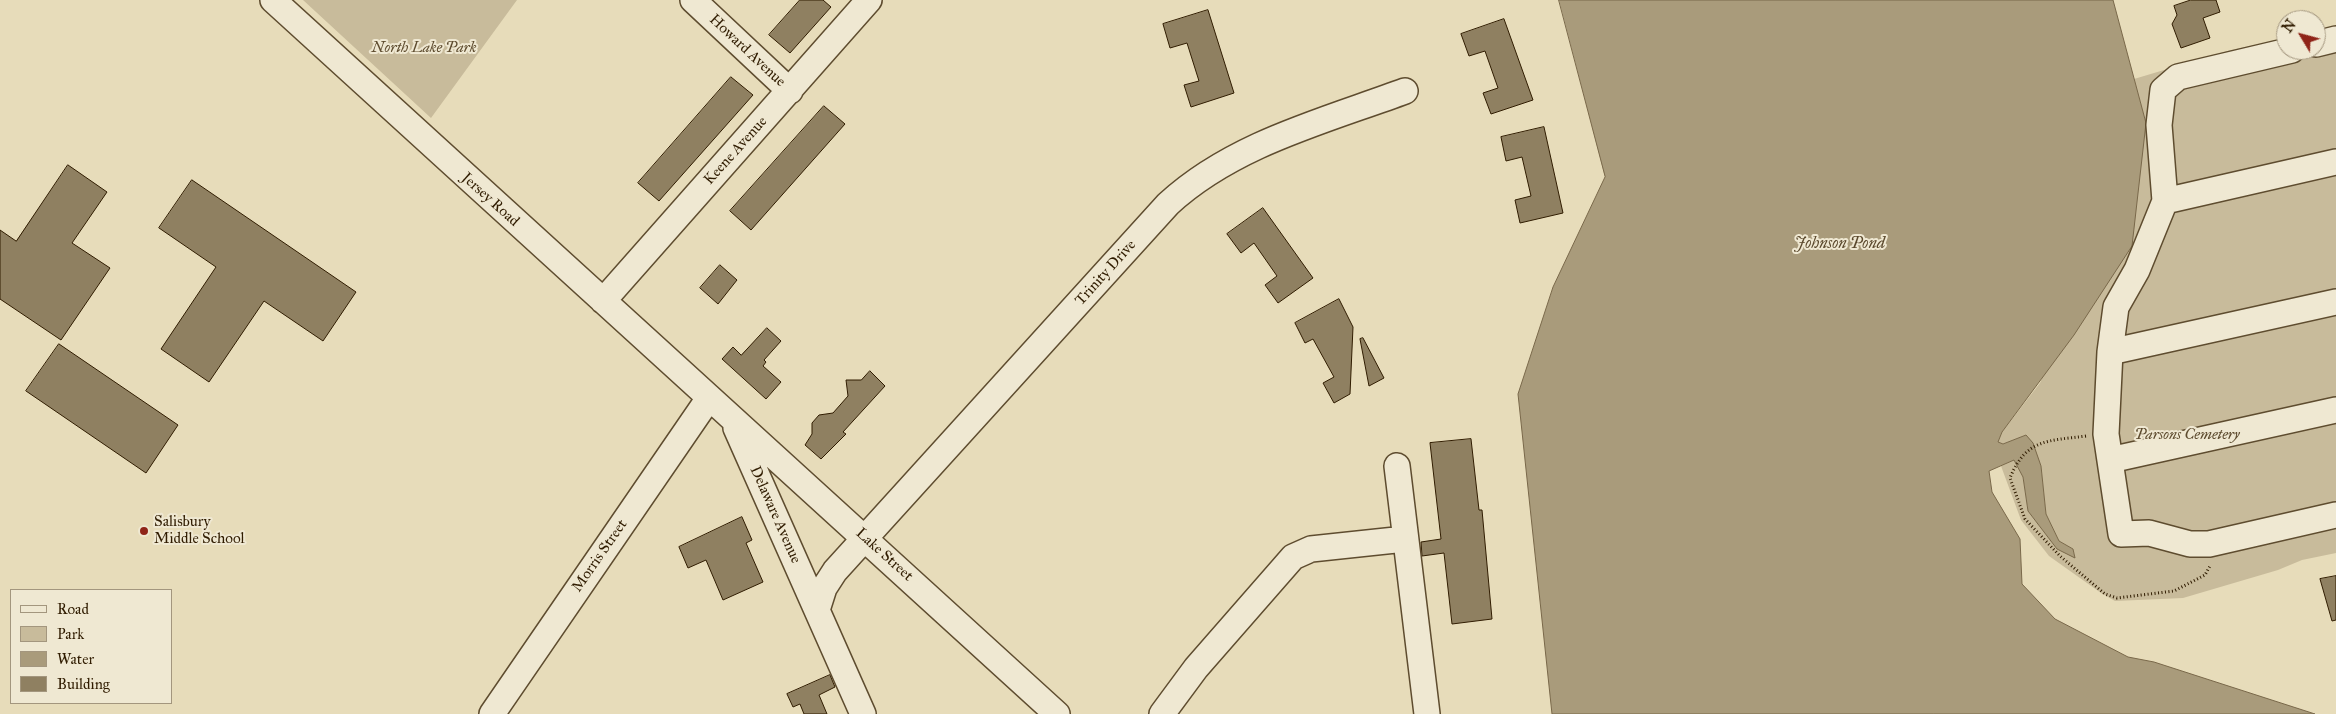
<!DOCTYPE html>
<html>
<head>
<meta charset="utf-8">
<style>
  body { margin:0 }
  #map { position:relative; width:2336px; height:714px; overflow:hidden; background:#e7dcba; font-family:"IM FELL Great Primer",serif }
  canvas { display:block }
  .legend { position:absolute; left:10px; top:589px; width:162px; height:115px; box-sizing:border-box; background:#efe8d2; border:1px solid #a3967e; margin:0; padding:6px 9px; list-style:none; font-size:15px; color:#301c01 }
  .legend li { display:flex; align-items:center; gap:10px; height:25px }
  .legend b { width:25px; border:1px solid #a3967e }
  .north { position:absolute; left:2276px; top:10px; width:50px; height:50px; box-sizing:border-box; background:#efe8d2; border:1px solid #a3967e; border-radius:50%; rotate:307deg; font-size:14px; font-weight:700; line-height:20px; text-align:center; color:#301c01 }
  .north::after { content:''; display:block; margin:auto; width:18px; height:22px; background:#8f2418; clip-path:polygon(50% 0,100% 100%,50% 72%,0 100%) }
</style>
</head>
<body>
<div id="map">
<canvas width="2336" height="714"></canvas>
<ul class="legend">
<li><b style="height:6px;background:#efe8d2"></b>Road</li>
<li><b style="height:14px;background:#c8bb9b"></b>Park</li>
<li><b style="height:14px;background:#a99b7b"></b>Water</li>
<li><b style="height:14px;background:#8f8061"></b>Building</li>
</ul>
<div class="north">N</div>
</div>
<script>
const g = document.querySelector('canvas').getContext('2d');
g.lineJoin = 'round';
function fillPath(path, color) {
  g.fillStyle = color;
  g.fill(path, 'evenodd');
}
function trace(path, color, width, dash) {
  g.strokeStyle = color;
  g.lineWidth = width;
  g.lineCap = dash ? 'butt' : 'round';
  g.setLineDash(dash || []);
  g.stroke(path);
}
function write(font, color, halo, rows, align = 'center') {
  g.font = font + ' "IM FELL Great Primer",serif';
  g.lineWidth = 4;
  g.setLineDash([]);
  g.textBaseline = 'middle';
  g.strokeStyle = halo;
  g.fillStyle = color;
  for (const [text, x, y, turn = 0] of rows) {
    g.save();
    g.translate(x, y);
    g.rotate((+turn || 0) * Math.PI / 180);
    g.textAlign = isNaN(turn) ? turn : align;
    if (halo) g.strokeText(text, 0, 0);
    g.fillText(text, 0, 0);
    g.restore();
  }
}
fillPath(new Path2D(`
  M 303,0 L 517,0 L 431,118 Z
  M 2336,29 L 2336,553 L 2302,560 L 2278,570 L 2183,598 L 2115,601 L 2101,593 L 2049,556 L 2021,520 L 2001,466 L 2014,460 L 2023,477 L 2028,511 L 2057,549 L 2075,557 L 2073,549 L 2059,541 L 2046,514 L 2041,466 L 2026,435 L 2003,444 L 1998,442 L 2002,432 L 2040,383 L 2146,123 L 2134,79 L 2231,50 L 2286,39 L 2286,50 L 2316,50 Z`), '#c8bb9b');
const water = new Path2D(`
  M 1559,0 L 2113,0 L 2146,123 L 2132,246 L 2074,335 L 2002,432 L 1998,442 L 2003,444 L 2026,435 L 2033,443 L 2041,466 L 2046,514 L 2059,541 L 2073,549 L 2075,558 L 2057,549 L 2028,511 L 2023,477 L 2014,460 L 1989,471 L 1992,492 L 2020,539 L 2022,584 L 2055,619 L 2128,657 L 2154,662 L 2315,714 L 1552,714 L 1518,394 L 1553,287 L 1605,177 Z`);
fillPath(water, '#a99b7b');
trace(water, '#79684a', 1);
const building = new Path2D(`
  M 800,0 L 823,0 L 831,7 L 790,53 L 769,35 Z
  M 2191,0 L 2216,0 L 2220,12 L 2203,18 L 2210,38 L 2181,48 L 2172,24 L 2177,15 L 2174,6 Z
  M 1208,10 L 1234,93 L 1191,107 L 1184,85 L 1199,81 L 1187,43 L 1170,48 L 1163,24 Z
  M 1504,19 L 1533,100 L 1491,114 L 1483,93 L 1498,88 L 1485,51 L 1469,56 L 1461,34 Z
  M 731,77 L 753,95 L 659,201 L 638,183 Z
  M 824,106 L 845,124 L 751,230 L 730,211 Z
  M 1544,127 L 1563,213 L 1520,223 L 1515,200 L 1531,196 L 1522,157 L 1506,161 L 1501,137 Z
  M 68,165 L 107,192 L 72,243 L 110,268 L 61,340 L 0,299 L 0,230 L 16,241 Z
  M 192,180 L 356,292 L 323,341 L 264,301 L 209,382 L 161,349 L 216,267 L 159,228 Z
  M 1263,208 L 1313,278 L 1278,303 L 1265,285 L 1277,276 L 1254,243 L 1241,253 L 1227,234 Z
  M 720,265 L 737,280 L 718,304 L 700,288 Z
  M 1339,299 L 1353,327 L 1350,394 L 1334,403 L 1323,383 L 1334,377 L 1313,339 L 1305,343 L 1295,323 Z
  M 767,328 L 781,341 L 764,360 L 766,362 L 763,366 L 781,382 L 766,399 L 722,359 L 733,347 L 741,355 Z
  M 1363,338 L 1384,378 L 1369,386 L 1360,339 Z
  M 59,344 L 178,425 L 146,473 L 26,391 Z
  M 870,371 L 885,386 L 843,432 L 846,434 L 821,459 L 805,445 L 812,434 L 812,423 L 819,415 L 833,413 L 848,396 L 846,380 L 861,380 Z
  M 1471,439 L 1479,510 L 1482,510 L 1492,619 L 1452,624 L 1444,553 L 1422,556 L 1421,542 L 1441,539 L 1430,443 Z
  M 742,517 L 752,540 L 746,543 L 763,582 L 723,600 L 706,560 L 688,568 L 679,547 Z
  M 2336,576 L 2336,620 L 2332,621 L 2320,579 Z
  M 830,675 L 835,687 L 819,695 L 827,714 L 804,714 L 800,704 L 793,707 L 787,694 Z`);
fillPath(building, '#8f8061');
trace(building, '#301c01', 1);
const minor = new Path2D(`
  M 273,0 L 1057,714
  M 693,0 L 790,91
  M 2316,44 L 2336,39
  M 2292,50 L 2178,77 L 2163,90 L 2159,125 L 2165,201 L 2137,270 L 2116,307 L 2110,352 L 2106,434 L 2121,534 L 2149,533 L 2190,544 L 2209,544 L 2336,515
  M 2165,201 L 2336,162
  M 603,301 L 869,0
  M 2110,352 L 2336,302
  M 736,428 L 863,714
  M 2110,460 L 2336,410
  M 1397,466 L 1427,714
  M 817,610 L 824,588 L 835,571 L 1168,204 C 1233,144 1324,121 1405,91
  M 492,714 L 709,398
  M 1162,714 L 1196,668 L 1293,557 L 1311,549 L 1405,539`);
trace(minor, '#5e4c2f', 28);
trace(new Path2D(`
  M 2086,436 C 2049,441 2026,438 2010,478 L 2025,519 L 2060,556 L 2105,594 L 2117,598 L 2174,591 L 2205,575 L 2210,566`), '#301c01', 3, [1, 2.5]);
trace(minor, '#efe8d2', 25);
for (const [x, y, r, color] of [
  [144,531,5,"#8f2418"]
]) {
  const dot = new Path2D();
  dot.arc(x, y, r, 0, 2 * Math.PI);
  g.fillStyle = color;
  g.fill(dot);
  trace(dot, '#efe8d2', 2);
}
write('italic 15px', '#5e4c2f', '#efe8d2', [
  ["North Lake Park",424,48],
  ["Parsons Cemetery",2187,435]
]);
write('15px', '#301c01', '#efe8d2', [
  ["Howard Avenue",747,51,43],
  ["Keene Avenue",736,151,-48],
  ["Jersey Road",490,200,42],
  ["Trinity Drive",1106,273,-48],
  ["Delaware Avenue",775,515,66],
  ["Lake Street",884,555,42],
  ["Morris Street",600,556,-55]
]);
write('15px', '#301c01', '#efe8d2', [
  ["Salisbury",154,522],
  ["Middle School",154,539]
], 'left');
write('italic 16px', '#5a482c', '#efe8d2', [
  ["Johnson Pond",1840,244]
]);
</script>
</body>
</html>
